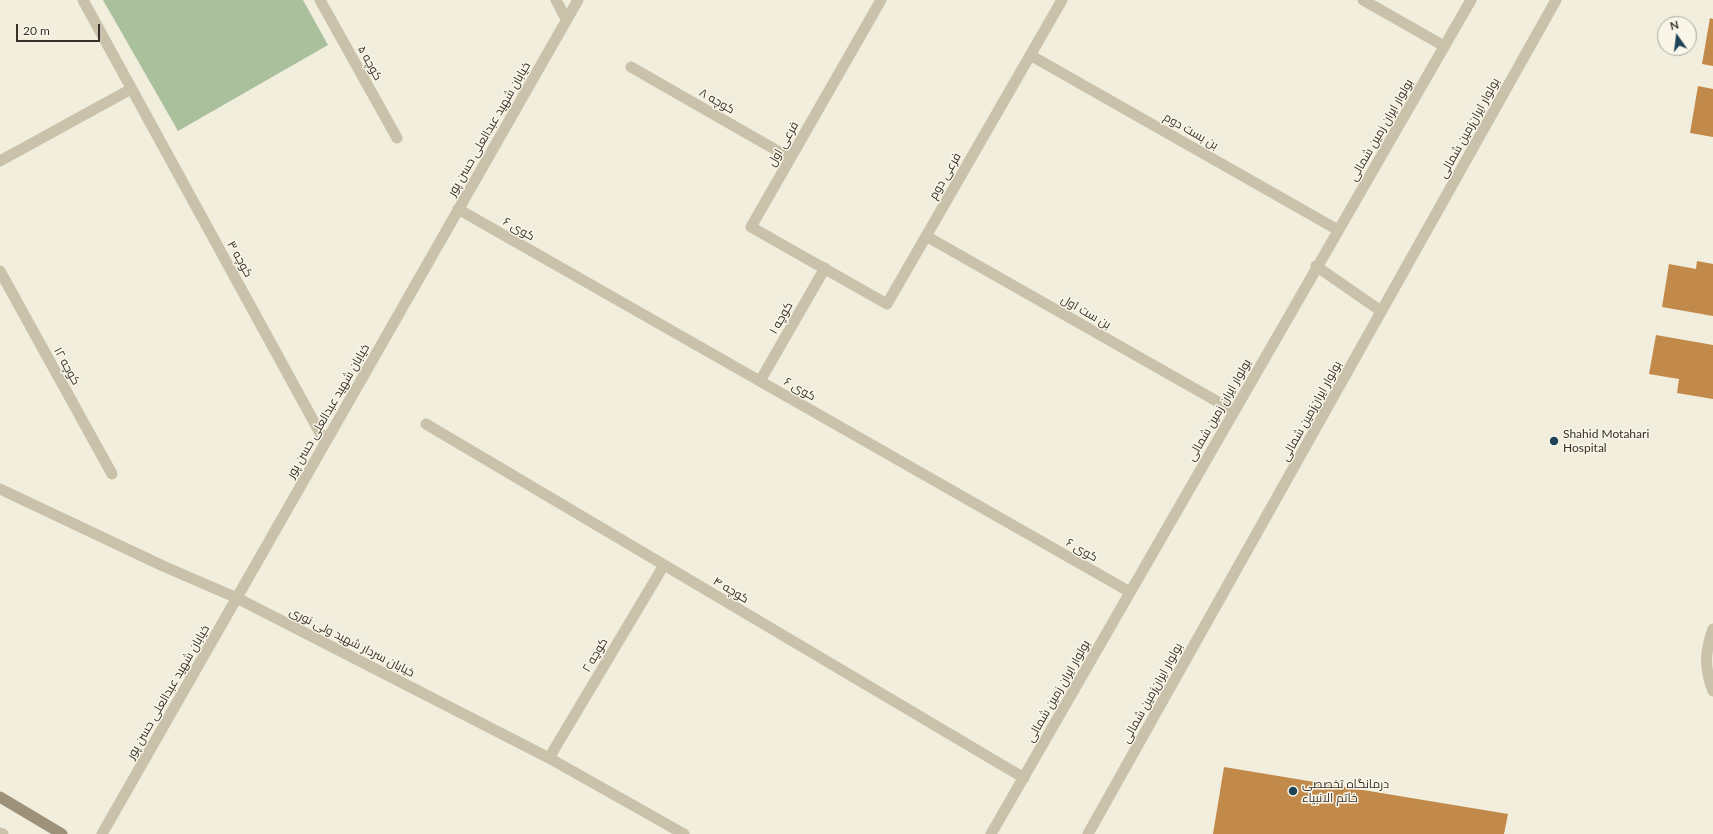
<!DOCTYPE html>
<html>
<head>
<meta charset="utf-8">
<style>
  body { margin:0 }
  #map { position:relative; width:1713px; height:834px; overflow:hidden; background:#f1eedd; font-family:Lato,sans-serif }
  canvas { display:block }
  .north { position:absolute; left:1657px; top:16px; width:40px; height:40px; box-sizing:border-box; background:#f9f6e9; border:1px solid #aba79c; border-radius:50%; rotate:346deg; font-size:11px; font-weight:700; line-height:16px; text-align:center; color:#373129 }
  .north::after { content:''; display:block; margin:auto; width:14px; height:18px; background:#1f4357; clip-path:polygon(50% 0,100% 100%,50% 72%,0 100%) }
  .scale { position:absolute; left:16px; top:24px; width:84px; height:18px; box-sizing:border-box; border:2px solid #373129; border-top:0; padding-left:5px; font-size:12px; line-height:14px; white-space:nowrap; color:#373129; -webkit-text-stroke:3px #f9f6e9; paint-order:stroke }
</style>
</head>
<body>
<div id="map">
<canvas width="1713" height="834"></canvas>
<div class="north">N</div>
<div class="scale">20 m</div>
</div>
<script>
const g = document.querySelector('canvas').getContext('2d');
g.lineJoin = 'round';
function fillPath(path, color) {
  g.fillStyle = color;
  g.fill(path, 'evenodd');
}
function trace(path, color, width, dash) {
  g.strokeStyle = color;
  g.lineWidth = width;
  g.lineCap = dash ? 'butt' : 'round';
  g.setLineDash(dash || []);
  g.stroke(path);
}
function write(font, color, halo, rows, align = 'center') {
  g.font = font + ' Lato,Cairo,sans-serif';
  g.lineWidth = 3;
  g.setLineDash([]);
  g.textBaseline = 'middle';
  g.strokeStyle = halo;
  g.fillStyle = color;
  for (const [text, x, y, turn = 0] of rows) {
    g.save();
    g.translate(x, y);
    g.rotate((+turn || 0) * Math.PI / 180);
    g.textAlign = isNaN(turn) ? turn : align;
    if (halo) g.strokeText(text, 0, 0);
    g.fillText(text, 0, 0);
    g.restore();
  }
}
fillPath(new Path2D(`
  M 103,0 L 303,0 L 328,45 L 178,131 Z`), '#aac09d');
fillPath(new Path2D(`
  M 1710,18 L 1713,19 L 1713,66 L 1702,64 Z
  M 1698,86 L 1713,89 L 1713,137 L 1690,133 Z
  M 1697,261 L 1713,264 L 1713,316 L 1662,307 L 1669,264 L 1696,269 Z
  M 1656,335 L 1713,345 L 1713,399 L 1677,393 L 1679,379 L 1649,374 Z
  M 1224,767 L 1508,814 L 1504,834 L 1213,834 Z`), '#c28a4a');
trace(new Path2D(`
  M 1713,629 C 1705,651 1704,668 1713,691
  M 0,833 L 3,834`), '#c9c1a9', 11);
trace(new Path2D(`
  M 83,0 L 325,442
  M 320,0 L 397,138
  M 556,0 L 566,19
  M 881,0 L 751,227 L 887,304 L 1062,0
  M 1363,0 L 1444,46
  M 1030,55 L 1338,230
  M 631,67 L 790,158
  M 0,161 L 131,89
  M 458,209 L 1130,592
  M 926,236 L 1234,411
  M 0,271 L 112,474
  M 760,381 L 825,268
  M 426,424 L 1024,778
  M 0,489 L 163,566 L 237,598 L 549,758 L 684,834
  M 549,758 L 664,565
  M 102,834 L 578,0`), '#c9c1a9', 11);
trace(new Path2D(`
  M 1316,266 L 1381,311
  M 991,834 L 1471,0
  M 1088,834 L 1556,0`), '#c9c1a9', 11);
trace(new Path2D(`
  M 0,797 L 62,834`), '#9d917a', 11);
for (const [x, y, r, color] of [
  [1554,441,5,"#1f4357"],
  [1293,791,5,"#1f4357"]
]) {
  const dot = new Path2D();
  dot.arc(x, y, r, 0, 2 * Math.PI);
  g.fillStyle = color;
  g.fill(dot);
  trace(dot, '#f9f6e9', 1.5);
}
write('12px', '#373129', '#f9f6e9', [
  ["کوچه ۵",370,63,61],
  ["کوچه ۸",717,101,30],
  ["بولوار ایران‌زمین شمالی",1469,128,-61],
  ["خیابان شهید عبدالعلی حسن پور",489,129,-60],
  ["بولوار ایران زمین شمالی",1381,130,-60],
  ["بن بست دوم",1191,131,30],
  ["فرعی اول",783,144,-60],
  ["فرعی دوم",945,176,-60],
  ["کوی ۶",519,229,30],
  ["کوچه ۳",240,259,61],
  ["بن ست اول",1086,312,30],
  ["کوچه ۱",781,318,-60],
  ["کوچه ۱۲",67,366,61],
  ["کوی ۶",800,389,30],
  ["بولوار ایران زمین شمالی",1219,410,-60],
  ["خیابان شهید عبدالعلی حسن پور",328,411,-60],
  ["بولوار ایران‌زمین شمالی",1311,411,-61],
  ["کوی ۶",1082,550,30],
  ["کوچه ۴",731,590,31],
  ["خیابان سردار شهید ولی نوری",352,642,27],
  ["کوچه ۲",595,655,-59],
  ["بولوار ایران زمین شمالی",1058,691,-60],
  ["خیابان شهید عبدالعلی حسن پور",168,692,-60],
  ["بولوار ایران‌زمین شمالی",1152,693,-61]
]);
write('12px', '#373129', '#f9f6e9', [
  ["Shahid Motahari",1563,434],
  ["Hospital",1563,448],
  ["درمانگاه تخصصی",1302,784],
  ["خاتم الانبیاء",1302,798]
], 'left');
</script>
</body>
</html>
